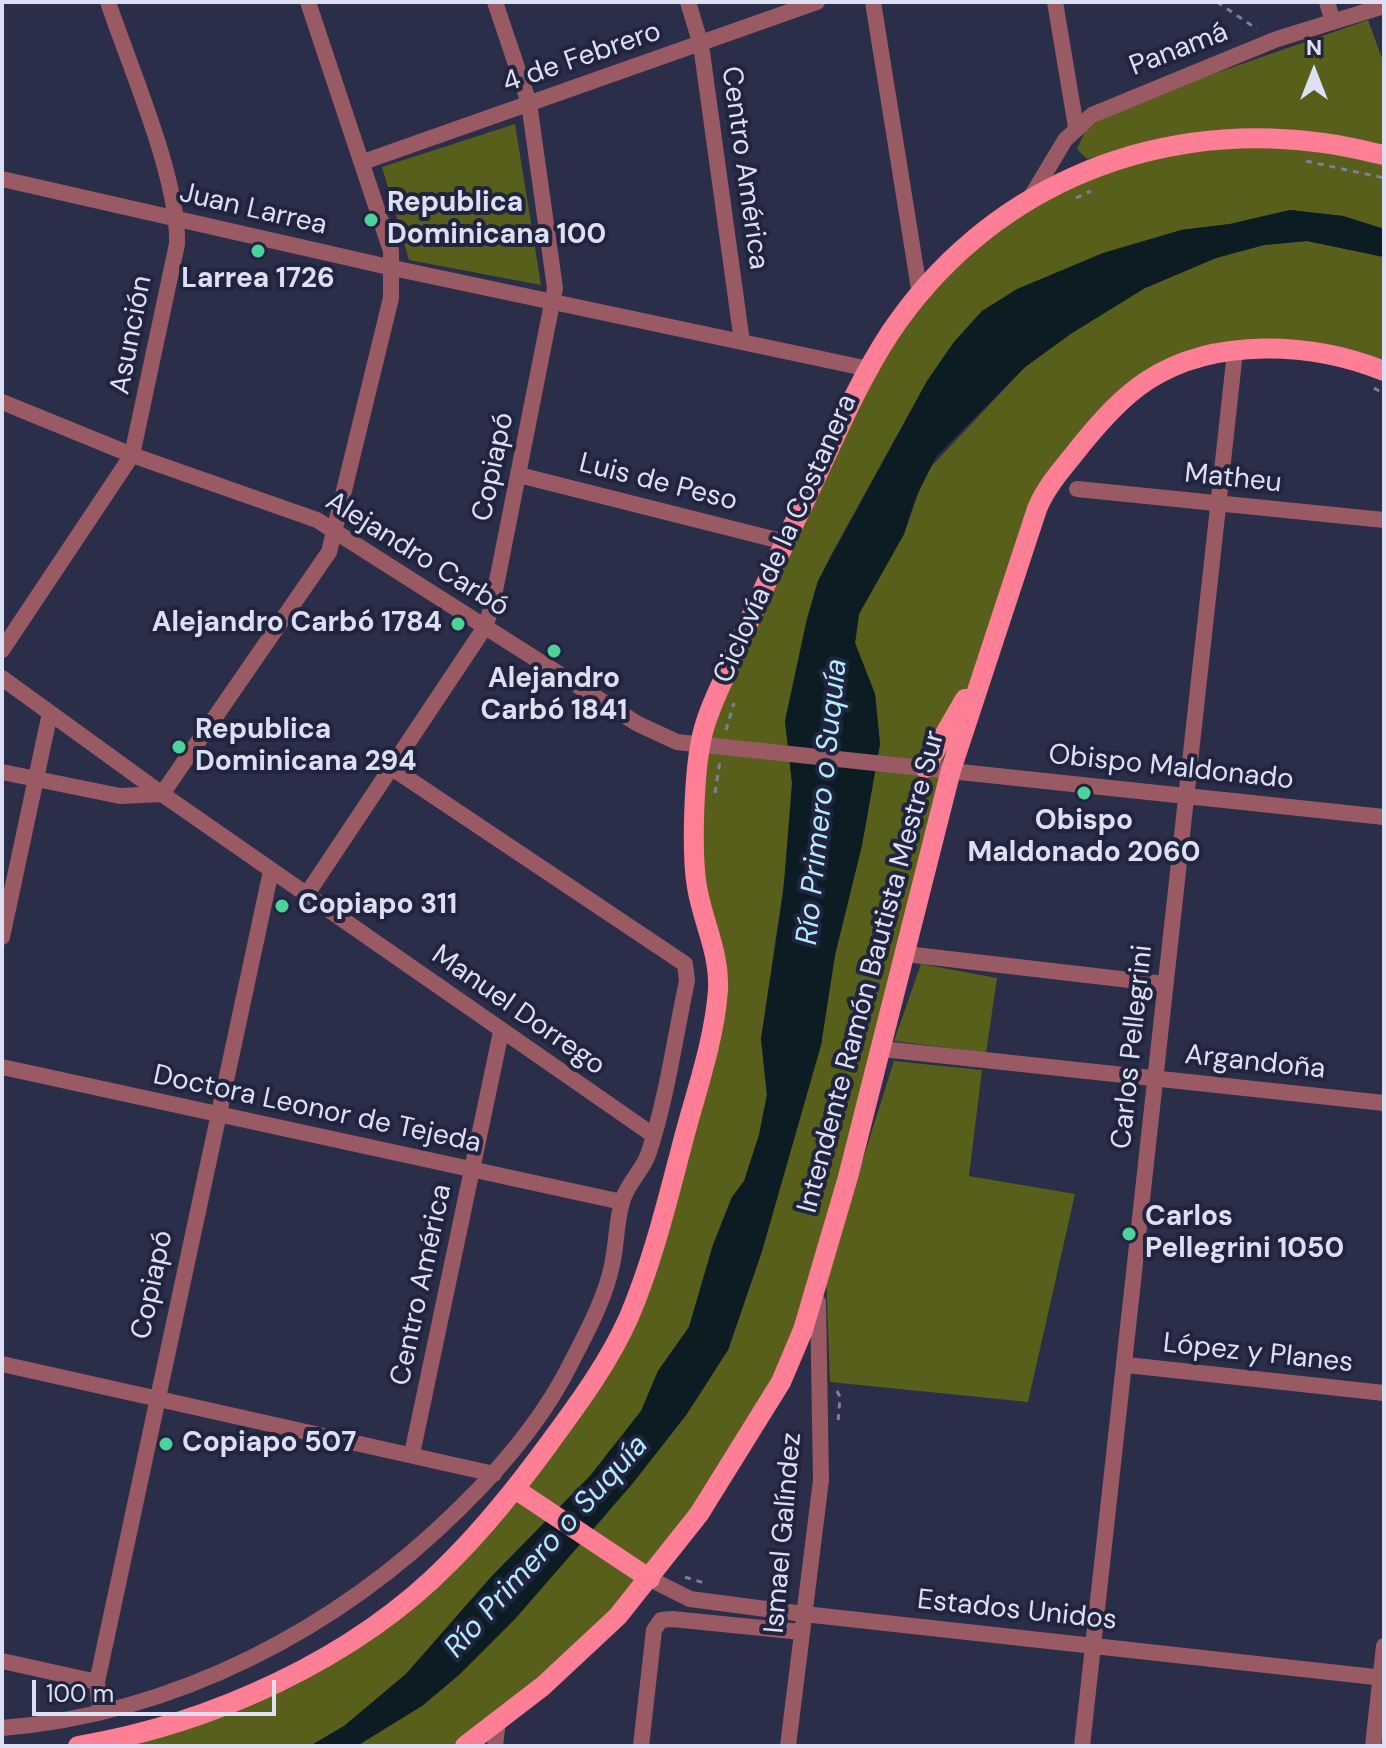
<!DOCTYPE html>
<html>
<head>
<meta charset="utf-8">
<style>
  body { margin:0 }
  #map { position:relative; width:1386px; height:1748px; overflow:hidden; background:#2a2e49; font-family:"DM Sans",sans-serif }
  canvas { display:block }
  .frame { position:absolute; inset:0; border:4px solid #dde0f2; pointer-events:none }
  .north { position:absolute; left:1274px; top:32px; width:80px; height:80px; -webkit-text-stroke:6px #21243e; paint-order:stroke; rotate:0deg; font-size:22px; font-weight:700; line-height:32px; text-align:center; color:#dde0f2 }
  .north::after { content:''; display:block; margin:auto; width:28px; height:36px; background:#dde0f2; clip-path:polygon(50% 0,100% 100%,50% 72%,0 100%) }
  .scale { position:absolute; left:32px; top:1680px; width:244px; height:36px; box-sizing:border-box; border:4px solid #dde0f2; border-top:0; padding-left:10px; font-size:24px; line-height:28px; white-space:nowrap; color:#dde0f2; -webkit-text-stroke:6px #21243e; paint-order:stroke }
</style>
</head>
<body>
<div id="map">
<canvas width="1386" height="1748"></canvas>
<div class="frame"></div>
<div class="north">N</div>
<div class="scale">100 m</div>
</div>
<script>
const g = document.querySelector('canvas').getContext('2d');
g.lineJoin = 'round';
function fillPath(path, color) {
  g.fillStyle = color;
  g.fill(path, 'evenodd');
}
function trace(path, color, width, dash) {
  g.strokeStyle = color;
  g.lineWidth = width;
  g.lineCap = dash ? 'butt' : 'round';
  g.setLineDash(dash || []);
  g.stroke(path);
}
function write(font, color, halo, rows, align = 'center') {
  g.font = font + ' "DM Sans",sans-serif';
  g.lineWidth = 8;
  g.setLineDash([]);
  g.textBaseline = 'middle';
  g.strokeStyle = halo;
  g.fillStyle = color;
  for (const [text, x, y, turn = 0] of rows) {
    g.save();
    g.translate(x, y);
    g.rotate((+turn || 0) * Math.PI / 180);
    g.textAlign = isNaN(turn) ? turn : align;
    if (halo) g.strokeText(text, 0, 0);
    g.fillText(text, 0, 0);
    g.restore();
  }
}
fillPath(new Path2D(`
  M 1368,20 L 1384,64 L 1384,149 L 1143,145 L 1087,159 L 1077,149 L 1085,131 L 1102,118 L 1153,95 Z
  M 515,124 L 541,285 L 409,260 L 382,167 Z
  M 1213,140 L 1384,155 L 1384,229 L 1343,216 L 1290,210 L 1230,224 L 1181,230 L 982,311 L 954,342 L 927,381 L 832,553 L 818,581 L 807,619 L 785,721 L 792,783 L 789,848 L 761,1039 L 767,1095 L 759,1135 L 744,1182 L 732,1197 L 713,1245 L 689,1327 L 658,1371 L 641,1411 L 590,1476 L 491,1577 L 406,1674 L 344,1726 L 310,1746 L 78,1746 L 132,1735 L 311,1664 L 449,1564 L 618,1339 L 716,1008 L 698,893 L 700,746 L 894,328 L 1032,195 Z
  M 1307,241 L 1384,257 L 1384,371 L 1313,352 L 1172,366 L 1055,478 L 985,665 L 803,1330 L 650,1579 L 465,1746 L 357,1746 L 514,1620 L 604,1517 L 728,1350 L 762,1251 L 821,1045 L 835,955 L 862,845 L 880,744 L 875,694 L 855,643 L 859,614 L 904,534 L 926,472 L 1025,367 L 1072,333 L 1145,288 L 1216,258 L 1264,245 Z
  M 921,964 L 997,978 L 986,1053 L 894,1041 Z
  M 894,1061 L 982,1070 L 969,1176 L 1075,1194 L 1028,1402 L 830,1382 L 826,1276 Z`), '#575f1b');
fillPath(new Path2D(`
  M 1290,210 L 1343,216 L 1384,229 L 1384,257 L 1307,241 L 1264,245 L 1216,258 L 1145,288 L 1072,333 L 1025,367 L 936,457 L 915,499 L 904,534 L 859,614 L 855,643 L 875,694 L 880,744 L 862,845 L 835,955 L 821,1045 L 762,1251 L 728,1350 L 687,1414 L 633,1483 L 514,1620 L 459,1675 L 422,1706 L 357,1746 L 310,1746 L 344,1726 L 406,1674 L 491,1577 L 590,1476 L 641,1411 L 658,1371 L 689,1327 L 713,1245 L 732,1197 L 744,1181 L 759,1135 L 767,1095 L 761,1039 L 783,895 L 792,783 L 785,721 L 807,619 L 818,581 L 927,381 L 954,342 L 982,311 L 1017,289 L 1103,253 L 1181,230 L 1230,224 Z`), '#0b1d22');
trace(new Path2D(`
  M 1217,2 L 1257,29
  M 1306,161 L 1384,178
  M 1076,198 L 1091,191
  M 1374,388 L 1384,394
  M 726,730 L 734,703
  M 715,793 L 720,761
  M 837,1391 L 840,1397 L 838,1422
  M 685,1577 L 704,1583`), '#7c8097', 3, [6, 6]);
trace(new Path2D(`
  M 688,2 L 701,45 L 742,342
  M 873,2 L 920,295
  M 1055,2 L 1076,127
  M 1327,2 L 1333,22
  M 363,162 L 817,2
  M 2,179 L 393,268 L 869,369
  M 1032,195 L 1065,140 L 1092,115 L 1277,39 L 1384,6
  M 2,402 L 132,455 L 317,520 L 638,724 L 677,742 L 1384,817
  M 519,475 L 785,542
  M 1077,489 L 1384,520
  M 2,650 L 132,455 L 177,244 C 179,178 130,68 108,2
  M 2,678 L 162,794 L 653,1135
  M 2,772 L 120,796 L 162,794
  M 162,794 L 329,552 L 391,298 L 391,251 L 308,2
  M 307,894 L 485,627 L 492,606 L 555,288 L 529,103 L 495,2
  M 2,937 L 50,713
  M 906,954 L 1164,984
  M 882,1049 L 1384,1103
  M 2,1067 L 622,1202
  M 2,1364 L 494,1474
  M 1127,1365 L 1384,1393
  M 412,1454 L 501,1032
  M 650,1579 L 690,1599 L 804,1614 L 1384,1678
  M 2,1661 L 97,1682
  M 100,1712 L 97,1682 L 271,871
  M 2,1728 C 176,1714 338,1629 460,1508 C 504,1465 546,1415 573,1359 C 588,1330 606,1296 612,1265 C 617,1243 616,1220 623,1199 C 629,1181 644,1169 649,1152 C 667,1097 675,1037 687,981 L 685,964 L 392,768
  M 495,1746 L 498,1720
  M 641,1746 L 654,1630 L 661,1620 L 672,1619 L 802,1632
  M 788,1746 L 821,1480 L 818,1302
  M 1082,1746 L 1235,352
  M 1373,1746 L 1384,1646`), '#995a64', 16);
trace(new Path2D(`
  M 925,768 L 965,699
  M 515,1489 L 650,1579
  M 78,1746 C 211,1724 355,1659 450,1562 C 486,1526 518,1486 548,1445 C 578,1404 608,1364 629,1317 C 652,1263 666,1206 681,1149 C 694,1097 714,1044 718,990 C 720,953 703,923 697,887 C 691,852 694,771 702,736 C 708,709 722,684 732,660 C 754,610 776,560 800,511 C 829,452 854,388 890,333 C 985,191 1146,121 1315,142 C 1338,144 1361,150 1384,155
  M 465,1746 L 543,1686 L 618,1616 L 699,1514 L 781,1382 L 803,1330 L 848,1177 L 951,770 L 1037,509 C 1047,484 1066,465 1082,444 C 1101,421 1122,397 1148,380 C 1215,337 1312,342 1384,371`), '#fe7e95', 20);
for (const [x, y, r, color] of [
  [371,220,8,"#4cd39a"],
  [258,251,8,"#4cd39a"],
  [458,624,8,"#4cd39a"],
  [554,651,8,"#4cd39a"],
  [179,747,8,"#4cd39a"],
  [1084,793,8,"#4cd39a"],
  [282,906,8,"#4cd39a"],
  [1129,1234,8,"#4cd39a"],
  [166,1444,8,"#4cd39a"]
]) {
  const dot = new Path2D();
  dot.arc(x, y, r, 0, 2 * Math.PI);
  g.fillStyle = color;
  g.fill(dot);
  trace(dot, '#21243e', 3);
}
write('28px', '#dde0f2', '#21243e', [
  ["Panamá",1179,50,-21],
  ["4 de Febrero",582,58,-19],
  ["Centro América",744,168,82],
  ["Juan Larrea",253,210,13],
  ["Asunción",132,335,-79],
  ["Copiapó",494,467,-78],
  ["Matheu",1233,479,6],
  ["Luis de Peso",658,483,14],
  ["Ciclovía de la Costanera",786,539,-66],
  ["Alejandro Carbó",417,555,32],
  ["Obispo Maldonado",1171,768,6],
  ["Intendente Ramón Bautista Mestre Sur",872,972,-75],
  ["Manuel Dorrego",518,1011,35],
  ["Carlos Pellegrini",1133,1047,-84],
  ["Argandoña",1255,1063,6],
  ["Doctora Leonor de Tejeda",317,1110,12],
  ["Copiapó",153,1285,-78],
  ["Centro América",422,1285,-78],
  ["López y Planes",1258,1354,6],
  ["Ismael Galíndez",784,1533,-85],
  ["Estados Unidos",1017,1611,6]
]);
write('bold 28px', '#dde0f2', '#21243e', [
  ["Republica",387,204],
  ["Dominicana 100",387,236],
  ["Larrea 1726",258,280,"center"],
  ["Alejandro Carbó 1784",442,624,"right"],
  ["Alejandro",554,680,"center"],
  ["Carbó 1841",554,712,"center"],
  ["Republica",195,731],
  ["Dominicana 294",195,763],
  ["Obispo",1084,822,"center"],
  ["Maldonado 2060",1084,854,"center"],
  ["Copiapo 311",298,906],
  ["Carlos",1145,1218],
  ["Pellegrini 1050",1145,1250],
  ["Copiapo 507",182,1444]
], 'left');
write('italic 30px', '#b3ebfd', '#21243e', [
  ["Río Primero o Suquía",823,802,-84],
  ["Río Primero o Suquía",547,1547,-48]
]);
</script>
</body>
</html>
